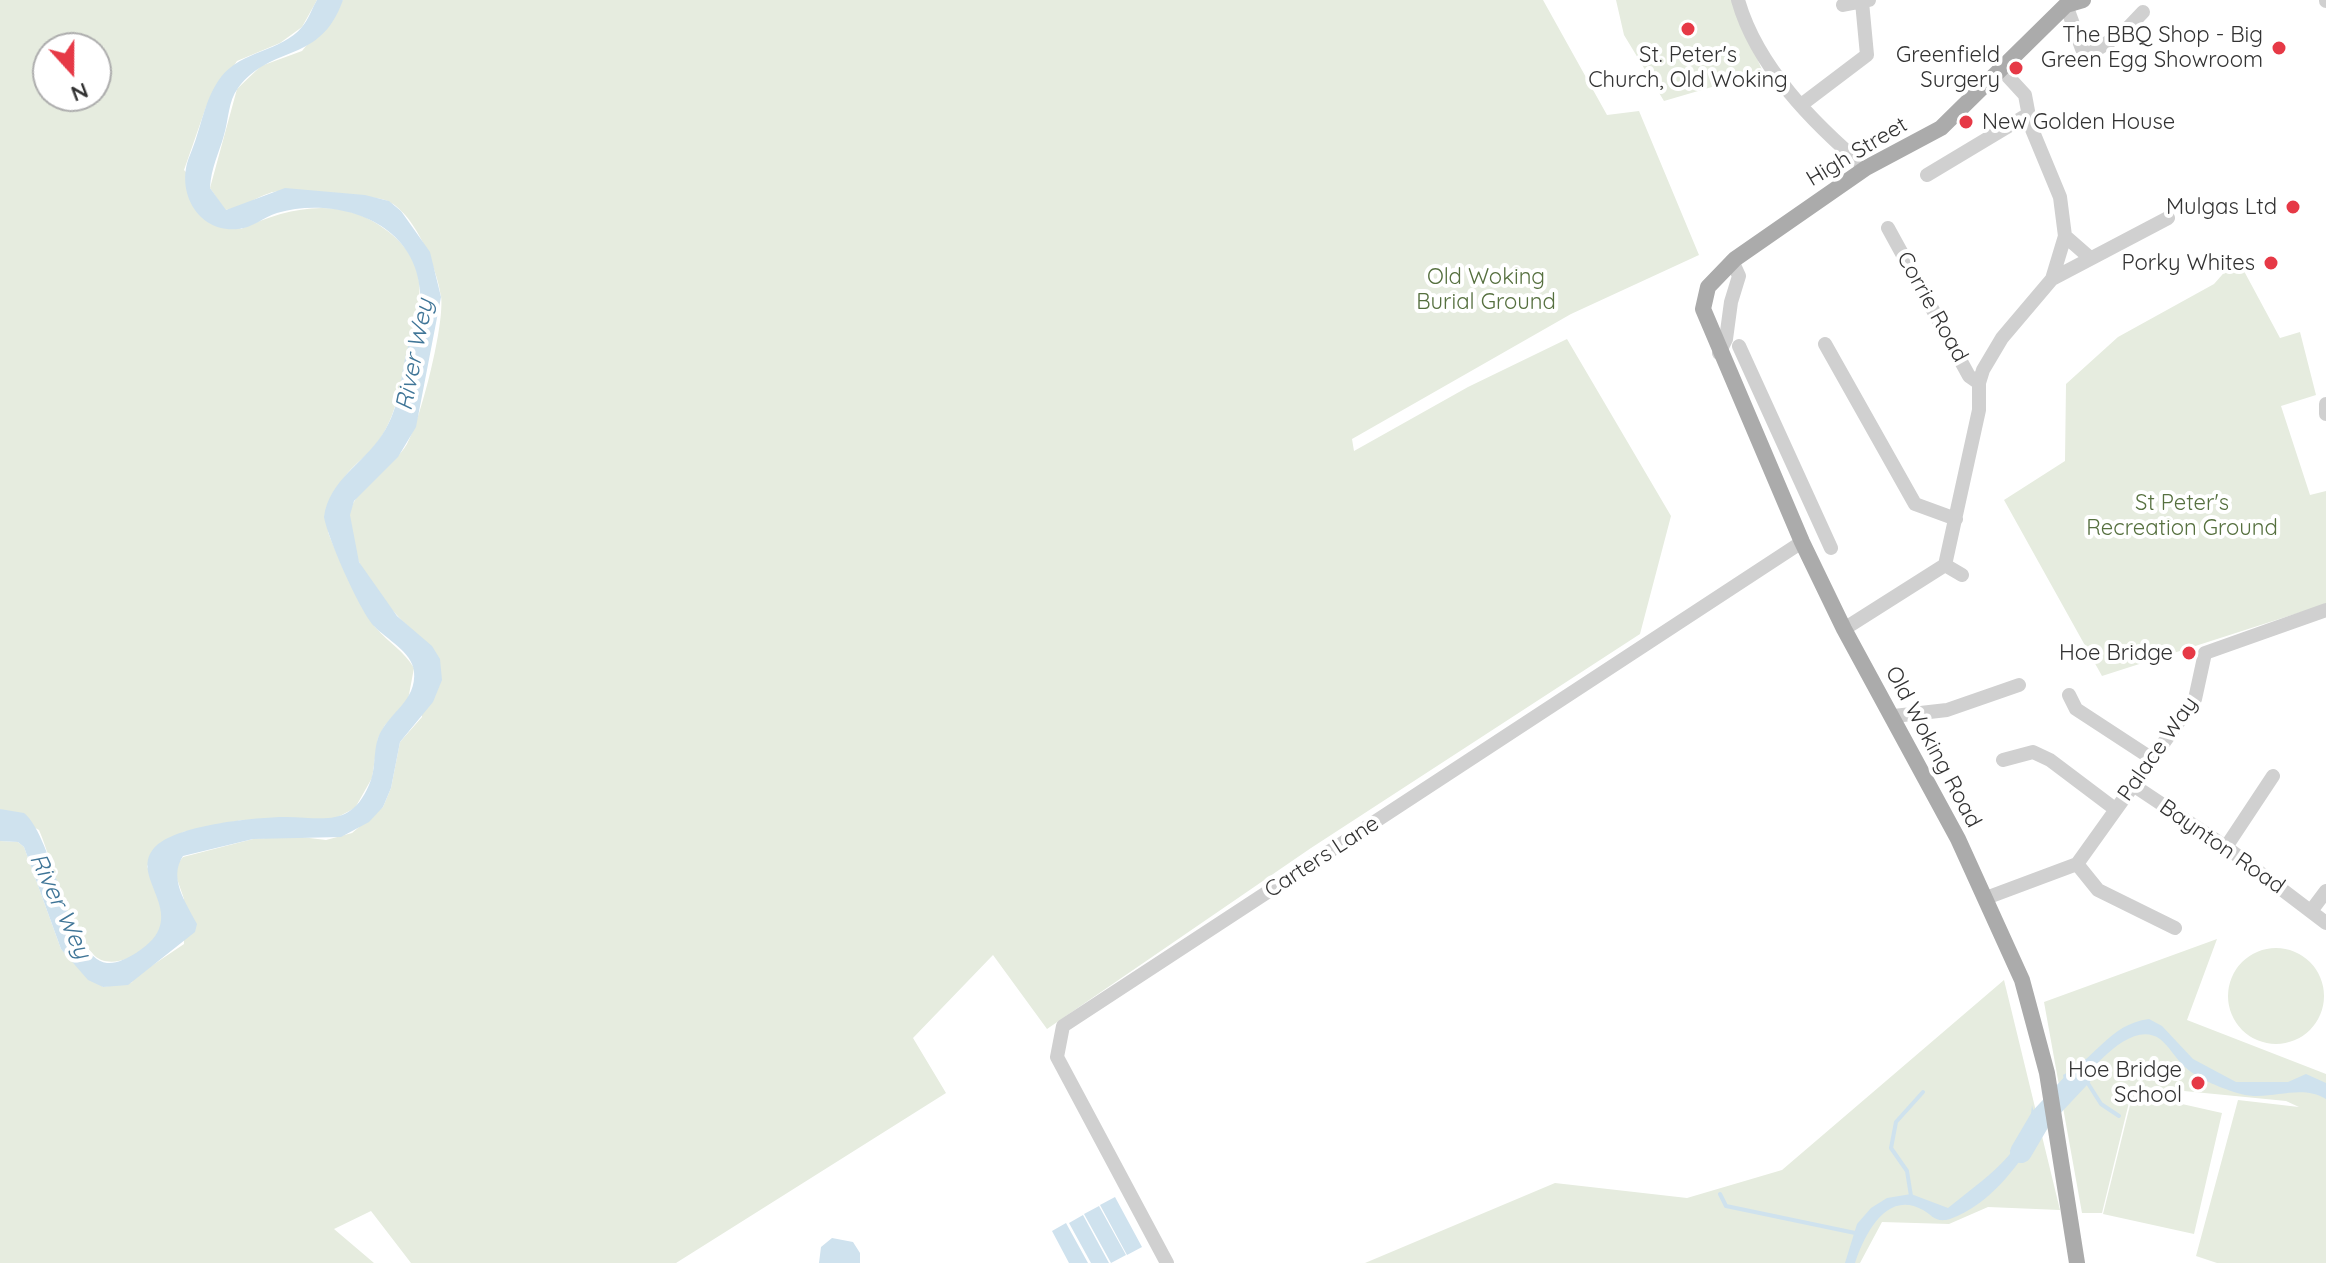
<!DOCTYPE html>
<html>
<head>
<meta charset="utf-8">
<style>
  body { margin:0 }
  #map { position:relative; width:2326px; height:1263px; overflow:hidden; background:#fff; font-family:Quicksand,sans-serif }
  canvas { display:block }
  .north { position:absolute; left:32px; top:32px; width:80px; height:80px; box-sizing:border-box; background:#fff; border:2px solid #adadad; border-radius:50%; rotate:159deg; font-size:22px; font-weight:700; line-height:32px; text-align:center; color:#333 }
  .north::after { content:''; display:block; margin:auto; width:28px; height:36px; background:#e63946; clip-path:polygon(50% 0,100% 100%,50% 72%,0 100%) }
</style>
</head>
<body>
<div id="map">
<canvas width="2326" height="1263"></canvas>
<div class="north">N</div>
</div>
<script>
const g = document.querySelector('canvas').getContext('2d');
g.lineJoin = 'round';
function fillPath(path, color) {
  g.fillStyle = color;
  g.fill(path, 'evenodd');
}
function trace(path, color, width, dash) {
  g.strokeStyle = color;
  g.lineWidth = width;
  g.lineCap = dash ? 'butt' : 'round';
  g.setLineDash(dash || []);
  g.stroke(path);
}
function write(font, color, halo, rows, align = 'center') {
  g.font = font + ' Quicksand,sans-serif';
  g.lineWidth = 8;
  g.setLineDash([]);
  g.textBaseline = 'middle';
  g.strokeStyle = halo;
  g.fillStyle = color;
  for (const [text, x, y, turn = 0] of rows) {
    g.save();
    g.translate(x, y);
    g.rotate((+turn || 0) * Math.PI / 180);
    g.textAlign = isNaN(turn) ? turn : align;
    if (halo) g.strokeText(text, 0, 0);
    g.fillText(text, 0, 0);
    g.restore();
  }
}
fillPath(new Path2D(`
  M 0,0 L 317,0 L 302,27 L 280,43 L 237,61 L 206,107 L 184,170 L 241,229 C 285,209 335,196 379,225 C 438,264 419,304 406,359 C 399,386 398,409 383,434 C 363,467 343,462 333,507 C 331,514 328,524 328,531 C 328,538 370,620 376,628 C 389,643 404,651 414,668 L 408,700 L 385,725 L 378,738 L 372,778 L 355,808 L 334,819 L 242,820 L 183,832 L 147,866 C 154,884 165,906 162,925 C 158,949 111,975 93,954 C 62,921 56,870 39,830 L 0,809 ZM 48,48 L 96,48 L 96,96 L 48,96 Z
  M 343,0 L 1543,0 L 1607,115 L 1639,111 L 1699,255 L 1571,314 L 1352,439 L 1354,451 L 1468,387 L 1567,339 L 1671,516 L 1640,634 L 1311,848 L 1047,1029 L 993,955 L 913,1038 L 946,1093 L 676,1263 L 411,1263 L 371,1211 L 334,1229 L 374,1263 L 0,1263 L 0,841 L 18,842 L 24,847 L 61,949 L 103,987 L 133,982 L 129,981 L 184,944 L 184,899 L 176,876 L 176,866 L 183,857 L 253,839 L 293,836 L 326,840 L 352,833 L 383,807 L 391,788 L 400,742 L 422,717 L 414,632 C 385,605 343,557 350,513 C 355,486 393,468 407,444 C 421,419 445,323 441,296 C 437,268 414,210 385,200 C 369,195 284,187 270,193 C 254,198 243,208 225,210 L 210,188 L 237,89 L 261,66 L 302,51 Z
  M 1616,0 L 1731,0 L 1763,72 L 1664,101 L 1624,35 Z
  M 2237,258 L 2280,338 L 2300,332 L 2316,395 L 2281,406 L 2310,495 L 2326,491 L 2326,604 L 2102,676 L 2004,500 L 2065,461 L 2066,384 L 2118,337 L 2214,284 Z
  M 2217,939 L 2187,1020 L 2326,1074 L 2326,1263 L 2217,1263 L 2196,1256 L 2238,1100 L 2299,1107 L 2286,1101 L 2133,1086 L 2102,1213 L 2082,1213 L 2044,1002 Z
  M2228 996a48 48 0 1 1 96 0a48 48 0 1 1-96 0Z
  M 2004,980 L 2060,1210 L 1988,1207 L 1949,1224 L 1882,1222 L 1860,1263 L 1365,1263 L 1555,1183 L 1687,1198 L 1782,1170 Z
  M 2133,1093 L 2222,1113 L 2194,1234 L 2103,1214 Z`), '#e6ecdf');
fillPath(new Path2D(`
  M 317,0 L 343,0 C 320,65 272,43 238,88 C 228,102 229,118 224,135 C 219,153 211,168 210,188 L 226,210 L 285,188 L 365,195 L 389,201 L 401,211 L 430,252 L 441,297 L 416,427 L 398,457 L 354,501 L 350,515 L 359,562 L 397,616 L 432,646 L 440,659 L 442,680 L 433,702 L 400,742 L 391,788 L 383,807 L 369,822 L 341,837 L 253,839 L 183,856 C 168,878 186,903 197,924 L 195,932 L 128,985 L 103,987 L 88,980 L 61,949 L 24,847 L 18,842 L 0,841 L 0,809 L 24,813 C 54,837 68,958 107,963 C 116,964 128,958 136,953 C 196,916 127,879 154,848 C 175,825 251,818 282,817 C 320,816 350,830 369,785 C 376,771 373,753 378,738 C 388,712 417,702 414,671 C 412,652 386,639 374,626 C 360,611 328,539 324,517 C 329,480 363,464 382,435 C 402,405 399,376 409,343 C 415,325 422,311 420,291 C 415,221 336,196 277,213 C 264,217 252,228 238,229 C 196,233 175,189 190,155 C 201,130 204,99 221,77 C 242,50 281,52 302,27 C 309,19 312,8 317,0 Z
  M 2149,1019 L 2162,1026 L 2193,1059 L 2236,1082 L 2288,1082 L 2306,1074 L 2326,1083 L 2326,1099 C 2299,1083 2270,1102 2241,1094 C 2223,1089 2198,1079 2185,1067 C 2176,1059 2169,1046 2160,1039 C 2129,1017 2084,1078 2068,1098 L 2063,1075 C 2096,1059 2109,1024 2149,1019 Z
  M 2032,1105 L 2039,1135 C 2014,1169 1991,1204 1950,1219 C 1936,1223 1933,1216 1923,1210 C 1886,1189 1864,1236 1855,1263 L 1845,1263 L 1857,1224 L 1871,1208 L 1887,1198 L 1911,1194 L 1948,1208 C 1981,1181 2030,1150 2032,1105 Z
  M 1115,1197 L 1142,1247 L 1127,1255 L 1100,1205 Z
  M 1099,1206 L 1126,1255 L 1111,1263 L 1084,1214 Z
  M 1083,1215 L 1109,1263 L 1091,1263 L 1069,1223 Z
  M 1066,1223 L 1088,1263 L 1069,1263 L 1052,1231 Z
  M 832,1238 L 853,1242 L 860,1253 L 860,1263 L 819,1263 L 821,1247 Z`), '#cfe2ee');
trace(new Path2D(`
  M 2082,1074 L 2101,1104 L 2119,1116
  M 1720,1194 L 1726,1206 L 1860,1234
  M 1911,1196 L 1907,1171 L 1891,1148 L 1896,1122 L 1923,1092`), '#cfe2ee', 4);
trace(new Path2D(`
  M 2021,1152 L 2041,1118 L 2086,1070`), '#cfe2ee', 22);
trace(new Path2D(`
  M 1738,0 C 1757,67 1814,124 1866,168
  M 2326,0 L 2326,1
  M 1843,5 L 1869,0
  M 2066,5 L 2085,57 L 2124,32 L 2143,12
  M 1801,105 L 1867,55 L 1862,2
  M 1927,175 L 2027,115
  M 1888,228 L 1969,376 L 1979,383
  M 2065,236 L 2089,257
  M 2052,279 L 2168,218
  M 1825,344 L 1915,504 L 1956,519
  M 1739,346 L 1831,548
  M 1719,353 L 1726,339 L 1731,302 L 1739,276 L 1732,261
  M 2326,404 L 2326,414
  M 1945,565 L 1962,575
  M 1844,629 L 1945,565 L 1979,410 L 1979,383 L 1983,370 L 2002,338 L 2052,279 L 2065,236 L 2060,197 L 2031,127 L 2025,95 L 2001,69
  M 2069,695 L 2076,709 L 2154,760
  M 1894,716 L 1947,710 L 2019,685
  M 2003,760 L 2033,752 L 2050,760 L 2115,809
  M 2133,785 L 2226,847 L 2326,923
  M 2226,847 L 2273,776
  M 2077,864 L 2098,890 L 2175,928
  M 1986,898 L 2077,864 L 2195,699 L 2205,653 L 2326,610
  M 2311,911 L 2326,891
  M 1167,1263 L 1057,1057 L 1063,1026 L 1802,542`), '#d0d0d0', 14);
trace(new Path2D(`
  M 2077,1263 L 2047,1073 L 2022,980 L 1958,839 L 1844,629 L 1802,542 L 1703,309 L 1708,287 L 1735,259 L 1866,168 L 1941,128 L 2066,5 L 2083,0`), '#ababab', 16);
for (const [x, y, r, color] of [
  [1688,29,8,"#e63946"],
  [2279,48,8,"#e63946"],
  [2016,68,8,"#e63946"],
  [1966,122,8,"#e63946"],
  [2293,207,8,"#e63946"],
  [2271,263,8,"#e63946"],
  [2189,653,8,"#e63946"],
  [2198,1083,8,"#e63946"]
]) {
  const dot = new Path2D();
  dot.arc(x, y, r, 0, 2 * Math.PI);
  g.fillStyle = color;
  g.fill(dot);
  trace(dot, '#fff', 3);
}
write('22px', '#333', '#fff', [
  ["The BBQ Shop - Big",2263,35],
  ["Green Egg Showroom",2263,60],
  ["St. Peter's",1688,55,"center"],
  ["Church, Old Woking",1688,80,"center"],
  ["Greenfield",2000,55],
  ["Surgery",2000,80],
  ["New Golden House",1982,122,"left"],
  ["Mulgas Ltd",2277,207],
  ["Porky Whites",2255,263],
  ["Hoe Bridge",2173,653],
  ["Hoe Bridge",2182,1070],
  ["School",2182,1095]
], 'right');
write('22px', '#333', '#fff', [
  ["High Street",1857,152,-31],
  ["Corrie Road",1932,307,61],
  ["Old Woking Road",1933,747,62],
  ["Palace Way",2158,749,-55],
  ["Baynton Road",2222,847,35],
  ["Carters Lane",1322,857,-33]
]);
write('22px', '#56703f', '#fff', [
  ["Old Woking",1486,277],
  ["Burial Ground",1486,302],
  ["St Peter's",2182,503],
  ["Recreation Ground",2182,528]
]);
write('italic 24px', '#3f7597', '#fff', [
  ["River Wey",415,355,-79],
  ["River Wey",60,906,65]
]);
</script>
</body>
</html>
